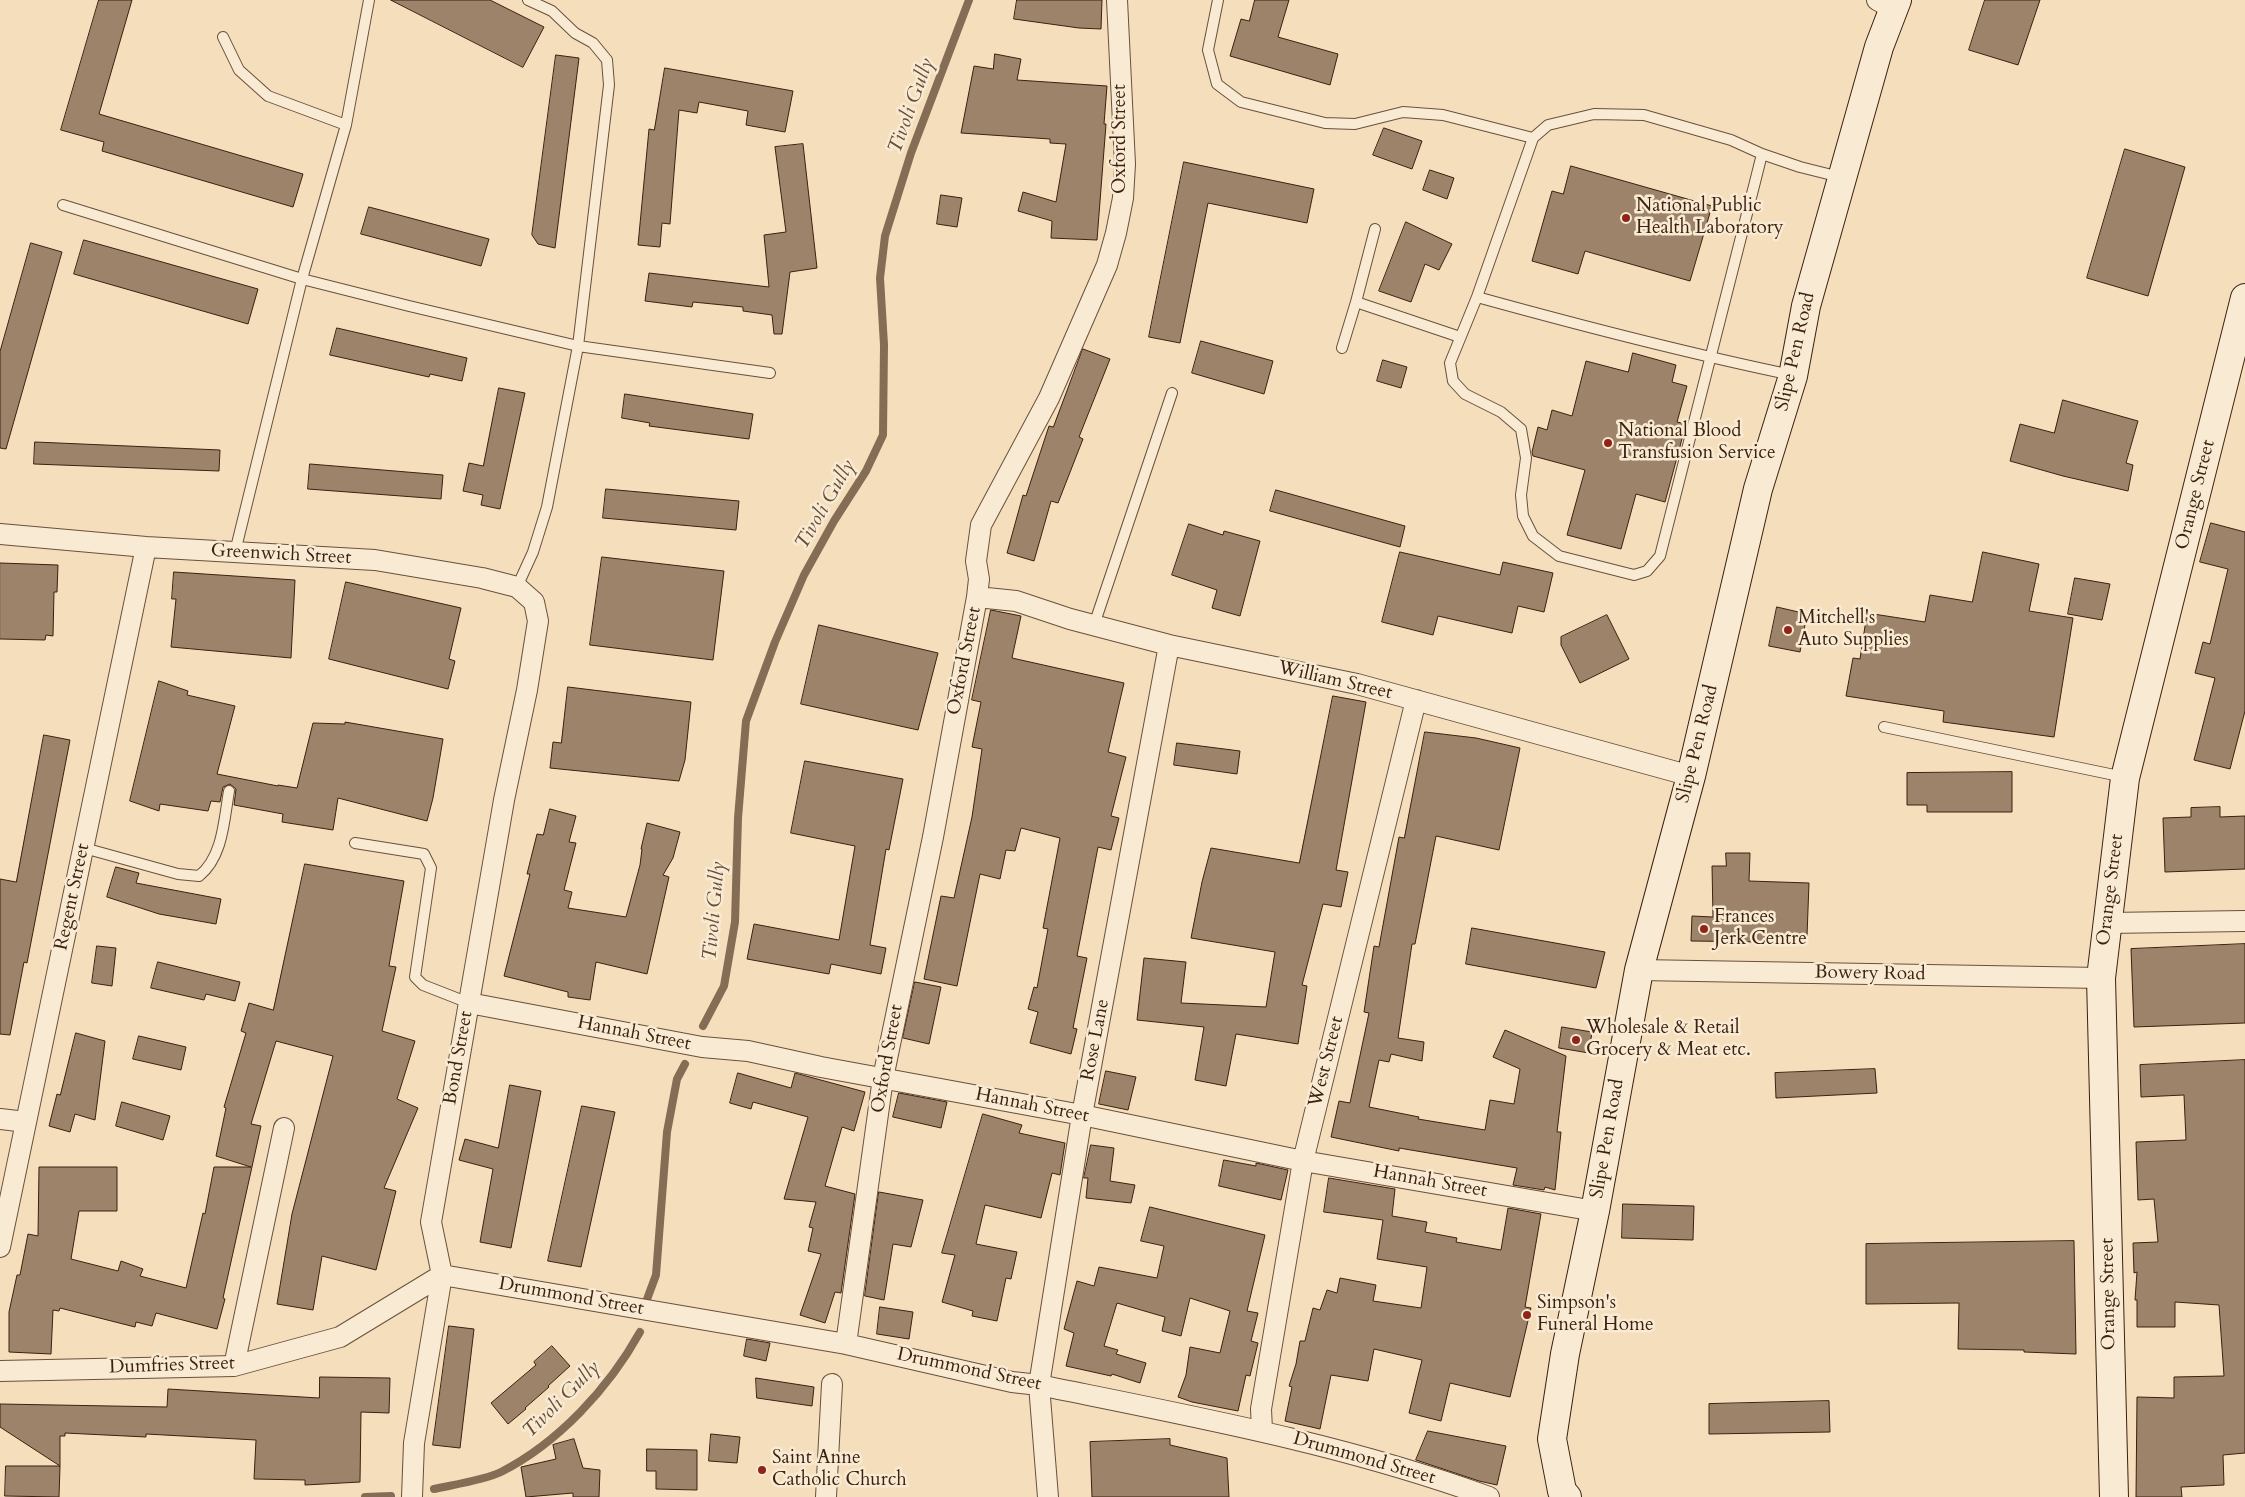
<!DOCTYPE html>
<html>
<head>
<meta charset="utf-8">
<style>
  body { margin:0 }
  canvas { display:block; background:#f5debc }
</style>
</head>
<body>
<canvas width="2245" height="1497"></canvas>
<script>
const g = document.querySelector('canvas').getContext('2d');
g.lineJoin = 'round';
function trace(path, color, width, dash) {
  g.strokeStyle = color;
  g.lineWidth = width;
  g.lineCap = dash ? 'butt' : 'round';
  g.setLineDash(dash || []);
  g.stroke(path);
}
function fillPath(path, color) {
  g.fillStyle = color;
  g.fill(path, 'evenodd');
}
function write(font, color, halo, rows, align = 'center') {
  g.font = font + ' Cardo,serif';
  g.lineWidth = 5;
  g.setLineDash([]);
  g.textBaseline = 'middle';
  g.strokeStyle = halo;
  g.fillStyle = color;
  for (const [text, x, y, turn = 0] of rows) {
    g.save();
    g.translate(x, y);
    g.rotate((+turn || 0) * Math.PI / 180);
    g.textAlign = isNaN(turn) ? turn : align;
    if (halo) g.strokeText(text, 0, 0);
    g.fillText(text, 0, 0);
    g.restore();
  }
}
trace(new Path2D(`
  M 703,1026 L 724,986 L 735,922 L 738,818 L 746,721 L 775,642 L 804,575 L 834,521 L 866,471 L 883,435 L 884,345 L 880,278 L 885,236 L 911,153 L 969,0
  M 646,1302 L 656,1275 L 667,1132 L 677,1079 L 685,1064
  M 434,1489 C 452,1485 485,1480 501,1472 C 558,1443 609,1388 640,1332
  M 365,1497 L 391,1496`), '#856c54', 8);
const building = new Path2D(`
  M 99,0 L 132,0 L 99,114 L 303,174 L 293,207 L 102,151 L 104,142 L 61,130 Z
  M 391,0 L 490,0 L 544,27 L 523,67 Z
  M 1017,0 L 1102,0 L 1101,29 L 1079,28 L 1014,19 Z
  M 1255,0 L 1289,0 L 1278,37 L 1338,54 L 1330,85 L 1230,56 L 1241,19 L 1249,21 Z
  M 1985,0 L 2040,0 L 2018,65 L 1969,50 Z
  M 995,54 L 1021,59 L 1017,80 L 1107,86 L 1104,124 L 1106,124 L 1097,240 L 1051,238 L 1052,221 L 1018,211 L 1023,192 L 1056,202 L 1066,144 L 1050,143 L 1050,139 L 961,133 L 974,66 L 993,69 Z
  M 556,55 L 579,58 L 555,248 L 538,244 L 532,235 Z
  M 665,68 L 793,91 L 785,132 L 746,125 L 748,111 L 699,102 L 697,113 L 679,110 L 670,224 L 662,223 L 660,247 L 638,245 L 649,129 L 654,130 Z
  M 1384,128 L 1422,141 L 1412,169 L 1373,155 Z
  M 803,144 L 817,268 L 790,272 L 782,334 L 774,334 L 772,315 L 743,311 L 743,307 L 693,302 L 692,307 L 645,301 L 649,273 L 769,287 L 764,235 L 786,232 L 775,147 Z
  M 2125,149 L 2185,167 L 2148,296 L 2087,278 Z
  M 1184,162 L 1314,189 L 1307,223 L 1208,203 L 1180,343 L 1149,337 Z
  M 1571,166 L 1712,206 L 1690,281 L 1585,251 L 1578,274 L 1532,261 L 1552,191 L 1563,194 Z
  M 1430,170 L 1454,178 L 1447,199 L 1423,190 Z
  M 941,195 L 962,198 L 957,227 L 937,224 Z
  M 369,207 L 489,239 L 481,266 L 361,234 Z
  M 1406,222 L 1452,244 L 1439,270 L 1425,264 L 1411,302 L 1379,291 Z
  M 84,240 L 258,289 L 248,324 L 74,274 Z
  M 31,243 L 62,252 L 6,449 L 0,448 L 0,352 Z
  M 337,328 L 467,358 L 462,381 L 430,374 L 429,377 L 330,355 Z
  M 1201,341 L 1273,361 L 1264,394 L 1192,373 Z
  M 1083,349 L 1110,359 L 1079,437 L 1083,439 L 1058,503 L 1051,501 L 1034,561 L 1007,553 L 1023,495 L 1026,496 L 1049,426 L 1053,427 Z
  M 1633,353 L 1676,365 L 1672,382 L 1687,386 L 1677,422 L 1686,424 L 1665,502 L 1636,494 L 1621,549 L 1567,535 L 1585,470 L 1533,456 L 1532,452 L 1538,427 L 1547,430 L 1552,410 L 1572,416 L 1586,361 L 1628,372 Z
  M 1383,360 L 1407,367 L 1401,388 L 1377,381 Z
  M 499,388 L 525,393 L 500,509 L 481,505 L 483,495 L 463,491 L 469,463 L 483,466 Z
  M 625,394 L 753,414 L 749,439 L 649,426 L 650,423 L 622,418 Z
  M 2063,400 L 2138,421 L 2126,463 L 2133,465 L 2128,491 L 2063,476 L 2010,461 L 2020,424 L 2054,433 Z
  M 35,442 L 220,450 L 219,471 L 34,464 Z
  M 310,464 L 443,475 L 441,499 L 308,489 Z
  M 606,489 L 739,501 L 736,530 L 603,518 Z
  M 1276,490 L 1405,526 L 1400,547 L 1270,511 Z
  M 2211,523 L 2245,532 L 2245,711 L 2230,769 L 2194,760 L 2215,678 L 2195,673 L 2203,642 L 2210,644 L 2228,569 L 2200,562 Z
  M 1189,524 L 1223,535 L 1224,531 L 1260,541 L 1240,616 L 1212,608 L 1217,590 L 1172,575 Z
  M 1400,552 L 1500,575 L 1503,562 L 1553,573 L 1544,612 L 1518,606 L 1512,633 L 1438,616 L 1433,635 L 1382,622 Z
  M 1983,552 L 2039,564 L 2029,611 L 2073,618 L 2054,737 L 1943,722 L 1944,711 L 1846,696 L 1853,658 L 1860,659 L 1867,613 L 1925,622 L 1930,595 L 1972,602 Z
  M 602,557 L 724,571 L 713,660 L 590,645 Z
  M 0,563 L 58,565 L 57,592 L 54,592 L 53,636 L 46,635 L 45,640 L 0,639 Z
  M 174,572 L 295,580 L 291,658 L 171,647 L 176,599 L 172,599 Z
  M 2075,578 L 2110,584 L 2102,620 L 2068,614 Z
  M 346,582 L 461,608 L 449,659 L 455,661 L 448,689 L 329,659 Z
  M 1777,607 L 1807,614 L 1800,652 L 1769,646 Z
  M 991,610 L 1021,616 L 1012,658 L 1124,683 L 1108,752 L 1126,757 L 1111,816 L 1119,818 L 1111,850 L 1098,847 L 1077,956 L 1087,958 L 1073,1028 L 1077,1029 L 1071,1054 L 1030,1043 L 1038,1012 L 1028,1009 L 1034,987 L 1037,988 L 1048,929 L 1043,928 L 1060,838 L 1021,828 L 1015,851 L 1006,850 L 1000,879 L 980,874 L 957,986 L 924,979 L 941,896 L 954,898 L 972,817 L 982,749 L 972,747 L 981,702 L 972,700 Z
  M 1607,615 L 1629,659 L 1580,683 L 1561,645 L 1561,637 Z
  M 819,625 L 938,653 L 918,730 L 801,704 Z
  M 159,681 L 188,691 L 187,695 L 235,706 L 217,774 L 278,786 L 278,785 L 297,788 L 313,723 L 345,724 L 345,722 L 443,739 L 433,798 L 427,821 L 338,798 L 333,830 L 282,822 L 283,814 L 234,805 L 236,789 L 230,784 L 223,787 L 220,802 L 211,801 L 208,811 L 160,804 L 159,811 L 130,801 Z
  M 568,687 L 691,702 L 685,760 L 679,781 L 550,768 L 553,742 L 561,743 Z
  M 1333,696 L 1366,702 L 1336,870 L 1348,872 L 1341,907 L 1323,904 L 1302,985 L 1307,986 L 1298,1044 L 1236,1034 L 1226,1086 L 1195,1080 L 1204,1027 L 1137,1020 L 1144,958 L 1186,962 L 1181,1003 L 1266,1007 L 1275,952 L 1191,938 L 1202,882 L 1211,848 L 1299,863 Z
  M 1425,732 L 1476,738 L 1520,748 L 1499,850 L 1436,836 L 1415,944 L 1412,944 L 1398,1038 L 1424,1042 L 1422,1061 L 1391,1054 L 1389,1062 L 1379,1060 L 1369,1107 L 1419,1117 L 1418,1119 L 1485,1130 L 1490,1100 L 1514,1104 L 1520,1069 L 1493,1057 L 1505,1030 L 1566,1056 L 1557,1132 L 1561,1132 L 1555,1190 L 1545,1187 L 1544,1190 L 1513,1185 L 1517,1168 L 1399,1148 L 1399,1151 L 1331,1137 L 1339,1101 L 1350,1103 L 1369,1013 L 1364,1012 L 1374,946 L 1379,947 L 1399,837 L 1404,838 Z
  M 44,735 L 70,740 L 27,963 L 24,962 L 10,1035 L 0,1034 L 0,879 L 16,882 Z
  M 1177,743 L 1240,751 L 1237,774 L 1174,765 Z
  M 805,761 L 903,779 L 889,850 L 886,849 L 870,945 L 886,948 L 881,974 L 831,964 L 829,974 L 747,959 L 754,924 L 839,940 L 855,846 L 791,833 Z
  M 2012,772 L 2012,812 L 1927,812 L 1927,805 L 1907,805 L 1907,773 Z
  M 2220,807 L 2220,817 L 2245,816 L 2245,869 L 2165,872 L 2163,818 L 2191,817 L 2191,808 Z
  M 550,809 L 576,816 L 569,842 L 576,843 L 564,890 L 572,892 L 568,908 L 626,917 L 640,865 L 642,849 L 641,849 L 647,823 L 680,832 L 673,858 L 663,875 L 669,877 L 647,974 L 596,962 L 590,1000 L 568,997 L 568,992 L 504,976 L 530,874 L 527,874 L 537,834 L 543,835 Z
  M 1726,853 L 1750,853 L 1749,881 L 1809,883 L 1807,936 L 1765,934 L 1764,942 L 1691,941 L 1692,916 L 1713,917 L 1712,866 L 1726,866 Z
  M 305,864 L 404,881 L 389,966 L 396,967 L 382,1031 L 415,1041 L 397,1099 L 418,1108 L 384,1188 L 396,1191 L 376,1270 L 322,1256 L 313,1310 L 277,1304 L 292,1214 L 333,1056 L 276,1041 L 251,1124 L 261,1126 L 223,1298 L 225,1299 L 217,1329 L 156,1313 L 152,1326 L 136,1322 L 135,1327 L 60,1308 L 59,1311 L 53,1310 L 51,1354 L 9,1352 L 9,1312 L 17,1275 L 20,1275 L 28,1234 L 38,1236 L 39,1167 L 117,1167 L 117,1211 L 79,1211 L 71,1259 L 118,1271 L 121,1261 L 143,1269 L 140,1276 L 186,1288 L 203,1213 L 205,1214 L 214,1167 L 251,1167 L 216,1156 L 226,1108 L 224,1107 L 246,1033 L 241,1031 L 249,1003 L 273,1010 Z
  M 116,867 L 139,873 L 136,883 L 221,899 L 216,924 L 159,914 L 107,897 Z
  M 1472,928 L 1605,952 L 1596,988 L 1466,964 Z
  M 2245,944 L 2245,1023 L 2134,1027 L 2131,949 Z
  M 97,946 L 116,948 L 112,986 L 92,983 Z
  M 158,962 L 240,982 L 235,1001 L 206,994 L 204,1000 L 151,988 Z
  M 915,982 L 941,987 L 929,1044 L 903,1038 Z
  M 1562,1027 L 1592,1032 L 1589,1053 L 1559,1048 Z
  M 76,1033 L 105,1041 L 95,1120 L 75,1114 L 70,1132 L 49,1126 L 57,1094 L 60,1095 Z
  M 139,1036 L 186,1047 L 181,1070 L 133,1059 Z
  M 2245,1060 L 2245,1453 L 2223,1455 L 2224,1485 L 2181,1487 L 2182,1497 L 2136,1497 L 2137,1397 L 2174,1398 L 2174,1377 L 2224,1376 L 2219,1305 L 2175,1302 L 2175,1327 L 2137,1327 L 2137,1300 L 2135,1300 L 2137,1272 L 2134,1273 L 2133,1243 L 2158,1242 L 2154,1199 L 2138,1200 L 2136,1142 L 2186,1140 L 2184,1095 L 2141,1097 L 2140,1065 Z
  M 1875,1069 L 1877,1093 L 1776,1098 L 1775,1073 Z
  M 1106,1071 L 1136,1077 L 1128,1110 L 1099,1104 Z
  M 738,1073 L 791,1088 L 795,1073 L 865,1092 L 854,1131 L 842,1127 L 825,1186 L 855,1194 L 841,1293 L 835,1292 L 825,1323 L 800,1315 L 821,1254 L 808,1251 L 813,1228 L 809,1227 L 816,1202 L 784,1199 L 808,1117 L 753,1102 L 751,1109 L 730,1103 Z
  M 510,1085 L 541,1091 L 511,1248 L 480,1242 L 493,1169 L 459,1160 L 465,1139 L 498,1148 Z
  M 899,1093 L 947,1102 L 941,1128 L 893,1117 Z
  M 122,1102 L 170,1116 L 163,1140 L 116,1126 Z
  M 582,1106 L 615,1112 L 581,1267 L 548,1261 Z
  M 983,1114 L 1022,1125 L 1019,1133 L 1065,1143 L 1060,1175 L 1052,1173 L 1041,1218 L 985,1205 L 976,1244 L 1017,1252 L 1011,1279 L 1006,1278 L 997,1321 L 972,1316 L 973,1311 L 942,1302 L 955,1255 L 942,1253 Z
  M 1091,1145 L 1114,1148 L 1110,1181 L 1135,1185 L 1131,1203 L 1086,1198 L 1088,1178 L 1084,1178 Z
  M 1224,1160 L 1256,1166 L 1256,1163 L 1288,1170 L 1281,1200 L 1219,1186 Z
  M 1329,1178 L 1395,1189 L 1392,1216 L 1427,1222 L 1425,1232 L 1457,1238 L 1456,1242 L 1501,1250 L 1508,1208 L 1541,1214 L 1525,1307 L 1531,1308 L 1510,1397 L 1450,1383 L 1441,1421 L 1409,1413 L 1422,1360 L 1374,1349 L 1368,1381 L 1331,1375 L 1320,1429 L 1285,1421 L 1292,1387 L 1289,1386 L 1296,1364 L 1300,1341 L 1305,1341 L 1313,1308 L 1320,1310 L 1327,1290 L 1337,1293 L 1340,1278 L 1376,1285 L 1373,1301 L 1421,1308 L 1427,1267 L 1377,1259 L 1383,1220 L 1324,1212 Z
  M 879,1192 L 923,1200 L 911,1247 L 893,1244 L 884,1300 L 865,1296 Z
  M 1623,1204 L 1694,1206 L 1693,1240 L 1622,1238 Z
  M 1150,1207 L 1265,1235 L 1247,1311 L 1258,1313 L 1251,1341 L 1258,1343 L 1250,1376 L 1246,1375 L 1238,1411 L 1192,1402 L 1178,1397 L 1186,1375 L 1190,1347 L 1220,1353 L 1230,1311 L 1190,1298 L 1181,1336 L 1162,1331 L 1165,1317 L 1117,1303 L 1104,1346 L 1118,1350 L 1116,1354 L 1146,1363 L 1140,1383 L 1112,1374 L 1111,1376 L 1066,1366 L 1074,1333 L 1064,1329 L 1077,1281 L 1094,1286 L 1099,1267 L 1157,1278 L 1164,1246 L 1141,1241 Z
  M 2074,1241 L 2076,1354 L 2024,1352 L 2024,1350 L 1958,1349 L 1959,1303 L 1866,1304 L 1866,1244 Z
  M 880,1307 L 913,1312 L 909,1339 L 877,1334 Z
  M 449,1326 L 474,1329 L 460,1448 L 433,1445 Z
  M 747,1339 L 770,1343 L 766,1361 L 744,1356 Z
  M 552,1346 L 570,1366 L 548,1386 L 549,1387 L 525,1408 L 526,1409 L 508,1424 L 491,1403 L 536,1365 L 534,1362 Z
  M 320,1377 L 390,1378 L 389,1413 L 361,1412 L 360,1482 L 305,1485 L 305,1480 L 254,1479 L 256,1440 L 146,1434 L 146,1437 L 65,1433 L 65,1436 L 60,1436 L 60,1466 L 0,1427 L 0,1404 L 167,1407 L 168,1389 L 319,1398 Z
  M 756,1378 L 814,1387 L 812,1406 L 757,1398 Z
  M 1829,1401 L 1830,1432 L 1709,1434 L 1709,1404 Z
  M 1428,1431 L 1506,1446 L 1497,1485 L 1479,1481 L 1416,1460 Z
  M 711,1434 L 740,1437 L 737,1463 L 709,1461 Z
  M 574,1439 L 583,1468 L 600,1470 L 599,1497 L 573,1497 L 573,1493 L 526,1497 L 521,1467 L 556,1459 L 553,1445 Z
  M 1170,1439 L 1170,1445 L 1227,1458 L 1229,1497 L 1092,1497 L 1090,1442 Z
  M 647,1449 L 697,1450 L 697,1490 L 656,1489 L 656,1471 L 647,1471 Z
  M 6,1466 L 60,1466 L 59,1497 L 5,1496 Z`);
fillPath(building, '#9c8369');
trace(building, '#3c2110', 1);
const lane = new Path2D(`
  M 1218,0 L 1208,50 L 1217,84 L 1241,102 L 1325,123 L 1355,124 L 1403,112 L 1443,115 L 1533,138
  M 223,37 L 239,70 L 268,96 L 346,125
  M 1762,154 L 1800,167 L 1840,177
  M 63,205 L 302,279 L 409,306 L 578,346 L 770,373
  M 1477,297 L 1533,138 L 1548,125 L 1594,114 L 1644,115 L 1731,140 L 1762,154 L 1755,182 L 1660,556 L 1647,571 L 1634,575 L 1559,556 L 1533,536 L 1523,516 L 1521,495 L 1526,458 L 1521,429 L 1501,412 L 1465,394 L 1453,381 L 1450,363 L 1477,297 C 1582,326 1686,353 1792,375
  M 1356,302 L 1375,229
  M 1342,348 L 1356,302 L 1460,337
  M 235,552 L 302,279 L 346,125 L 369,0
  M 517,587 L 533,552 L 547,507 L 578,346 L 609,85 L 607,60 L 593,43 L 575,33 L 552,11 L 528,0
  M 1094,625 L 1172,393
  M 1884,727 L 2124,777
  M 355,843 L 424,854 L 431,868 L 415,977 L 423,985 L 469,1003
  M 84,848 L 178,874 L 199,876 C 223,857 224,820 229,791`);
const street = new Path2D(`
  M 1877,0 L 1893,9
  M 0,534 L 146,547 L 375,560 L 482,578 L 517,587 L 534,602 L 538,621 L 527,690 L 504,800 L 431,1222 L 442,1275 L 414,1443 L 412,1497
  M 977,597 L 1016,601 L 1070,619 L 1169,645 L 1357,684 L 1691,776
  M 2107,923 L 2245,921
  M 1639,970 L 2101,978
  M 469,1003 L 702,1047 L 748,1051 L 821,1067 L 1082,1115 L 1303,1161 L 1595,1211
  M 0,1119 L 26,1122
  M 0,1247 L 146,547
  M 846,1344 L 883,1078 L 933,837 L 977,597 L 979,579 L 976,561 L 981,525 L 1049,398 L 1107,265 L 1116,233 L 1123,198 L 1125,164 L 1117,0
  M 234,1366 L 284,1128
  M 0,1371 L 234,1366 L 340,1337 L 442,1275 L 846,1344 L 1012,1382 L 1039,1385 C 1191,1416 1344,1444 1489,1497
  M 1262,1430 L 1261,1409 L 1303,1161 L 1416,700
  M 826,1497 L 832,1384
  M 1048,1497 L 1039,1385 L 1082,1115 L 1169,645`);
const secondary = new Path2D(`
  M 1567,1497 L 1562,1491 L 1552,1439 L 1565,1354 L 1595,1211 L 1639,970 L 1691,776 L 1758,489 L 1793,376 L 1806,306 L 1879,47 L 1897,0
  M 2114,1497 L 2101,978 L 2125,778 L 2245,298`);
trace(lane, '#6a503b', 12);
trace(street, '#6a503b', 22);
trace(secondary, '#3c2110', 30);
trace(lane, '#f8ead3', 10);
trace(street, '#f8ead3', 20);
trace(secondary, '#f8ead3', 28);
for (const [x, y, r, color] of [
  [1626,218,5,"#8f2418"],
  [1608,443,5,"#8f2418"],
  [1788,630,5,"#8f2418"],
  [1704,929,5,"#8f2418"],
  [1576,1040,5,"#8f2418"],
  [1527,1315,5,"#8f2418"],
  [762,1470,5,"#8f2418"]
]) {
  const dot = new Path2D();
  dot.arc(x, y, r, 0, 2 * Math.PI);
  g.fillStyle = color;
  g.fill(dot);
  trace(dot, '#f8ead3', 2);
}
write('19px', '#3c2110', '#f8ead3', [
  ["Oxford Street",1121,139,-90],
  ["Slipe Pen Road",1796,352,-77],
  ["Orange Street",2196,495,-76],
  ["Greenwich Street",281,555,3],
  ["Oxford Street",965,661,-79],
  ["William Street",1335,681,13],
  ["Slipe Pen Road",1698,744,-76],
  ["Orange Street",2111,890,-83],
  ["Regent Street",73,897,-78],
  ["Bowery Road",1870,974,1],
  ["Hannah Street",634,1034,11],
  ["Rose Lane",1096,1040,-79],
  ["Bond Street",459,1058,-80],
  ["Oxford Street",888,1059,-80],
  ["West Street",1327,1062,-76],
  ["Hannah Street",1032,1106,11],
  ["Slipe Pen Road",1608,1139,-80],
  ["Hannah Street",1430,1182,10],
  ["Orange Street",2109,1294,-91],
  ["Drummond Street",571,1297,10],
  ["Dumfries Street",172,1366,-2],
  ["Drummond Street",969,1370,12],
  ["Drummond Street",1364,1459,16]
]);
write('19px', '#3c2110', '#f8ead3', [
  ["National Public",1636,207],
  ["Health Laboratory",1636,229],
  ["National Blood",1618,432],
  ["Transfusion Service",1618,454],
  ["Mitchell's",1798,619],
  ["Auto Supplies",1798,641],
  ["Frances",1714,918],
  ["Jerk Centre",1714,940],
  ["Wholesale & Retail",1586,1029],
  ["Grocery & Meat etc.",1586,1051],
  ["Simpson's",1537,1304],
  ["Funeral Home",1537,1326],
  ["Saint Anne",772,1459],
  ["Catholic Church",772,1481]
], 'left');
write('italic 20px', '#674d38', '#f8ead3', [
  ["Tivoli Gully",912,106,-70],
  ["Tivoli Gully",826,505,-60],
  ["Tivoli Gully",715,911,-85],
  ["Tivoli Gully",562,1400,-45]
]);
</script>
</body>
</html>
